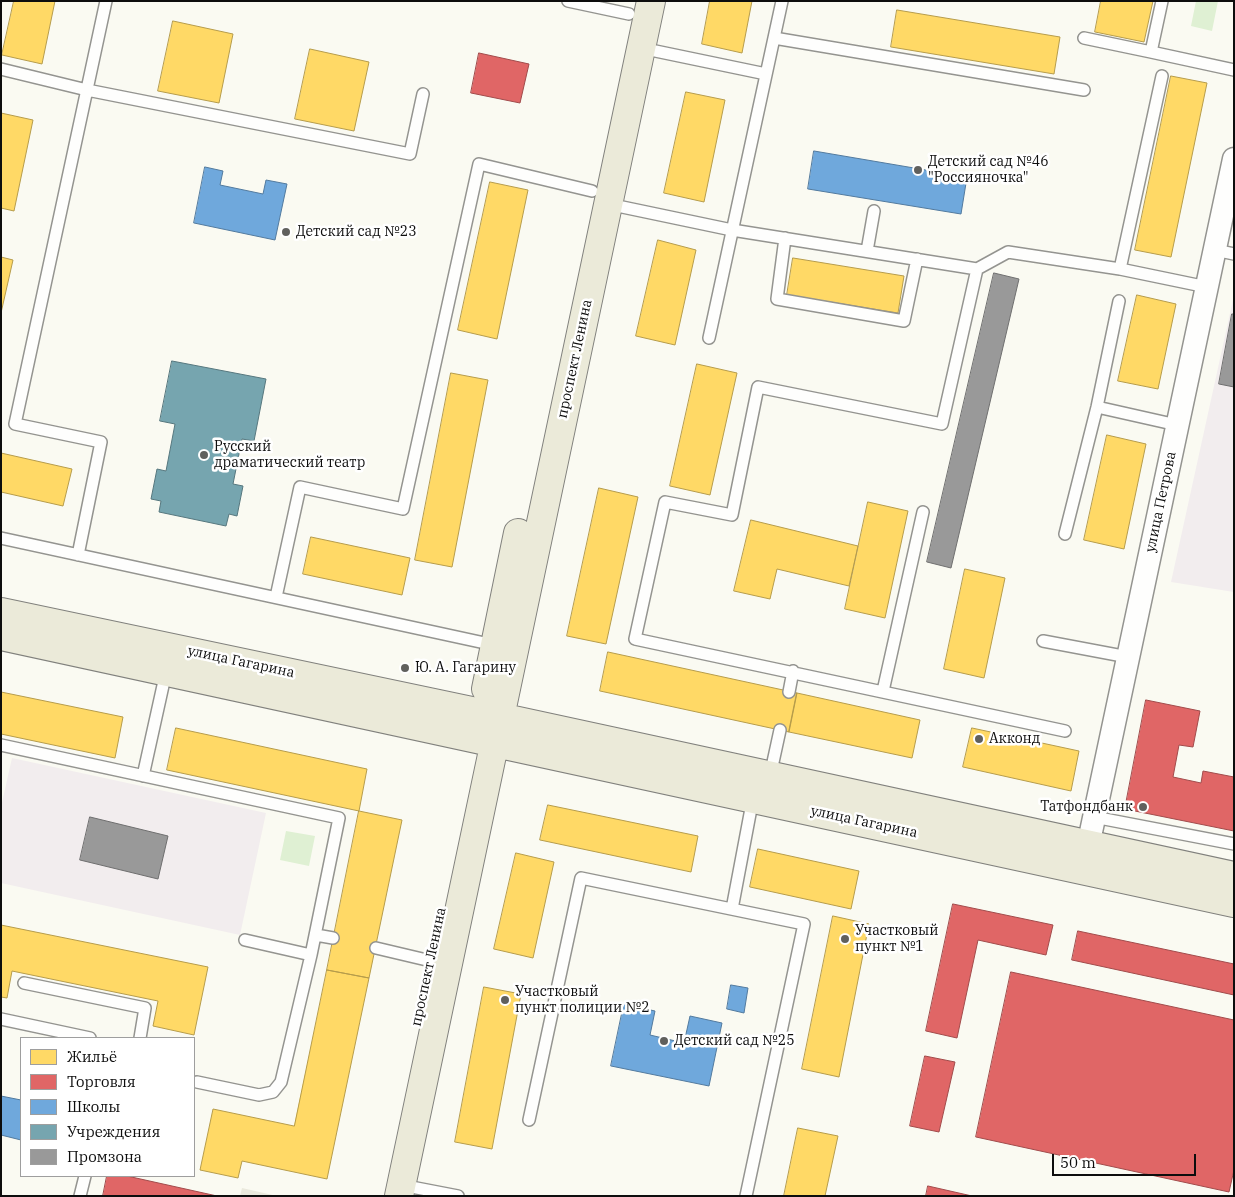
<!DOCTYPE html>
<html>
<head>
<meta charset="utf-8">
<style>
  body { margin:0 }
  #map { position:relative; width:1235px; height:1197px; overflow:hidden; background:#fafaf2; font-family:"IBM Plex Serif",serif }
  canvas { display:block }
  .frame { position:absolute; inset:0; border:2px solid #0d0d0d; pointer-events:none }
  .legend { position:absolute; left:20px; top:1037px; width:175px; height:140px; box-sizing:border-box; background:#fff; border:1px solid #9e9e9e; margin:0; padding:6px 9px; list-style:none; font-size:15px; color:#0d0d0d }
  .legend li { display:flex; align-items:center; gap:10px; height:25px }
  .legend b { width:25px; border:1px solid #9e9e9e }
  .scale { position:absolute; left:1052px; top:1154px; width:144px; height:22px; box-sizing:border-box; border:2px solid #0d0d0d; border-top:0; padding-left:6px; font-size:15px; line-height:18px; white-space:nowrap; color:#0d0d0d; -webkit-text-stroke:4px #fff; paint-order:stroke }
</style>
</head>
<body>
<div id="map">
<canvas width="1235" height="1197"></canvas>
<div class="frame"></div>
<ul class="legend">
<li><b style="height:14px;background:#ffd966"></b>Жильё</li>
<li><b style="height:14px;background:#e06666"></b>Торговля</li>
<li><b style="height:14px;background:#6fa8dc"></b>Школы</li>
<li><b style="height:14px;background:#76a5af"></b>Учреждения</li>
<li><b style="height:14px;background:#999"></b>Промзона</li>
</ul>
<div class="scale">50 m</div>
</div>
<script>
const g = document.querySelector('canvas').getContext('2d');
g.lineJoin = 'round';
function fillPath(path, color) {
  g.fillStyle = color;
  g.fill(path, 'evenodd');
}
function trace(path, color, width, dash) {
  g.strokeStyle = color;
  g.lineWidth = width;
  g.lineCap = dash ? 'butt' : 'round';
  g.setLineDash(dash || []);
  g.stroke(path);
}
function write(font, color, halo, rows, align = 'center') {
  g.font = font + ' "IBM Plex Serif",serif';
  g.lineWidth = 5;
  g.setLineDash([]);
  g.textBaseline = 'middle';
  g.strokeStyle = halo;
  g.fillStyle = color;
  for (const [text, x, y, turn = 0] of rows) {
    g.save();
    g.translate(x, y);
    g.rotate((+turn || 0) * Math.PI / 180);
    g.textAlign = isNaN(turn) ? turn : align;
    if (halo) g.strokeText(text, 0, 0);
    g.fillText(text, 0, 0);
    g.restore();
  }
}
fillPath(new Path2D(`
  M 1234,295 L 1234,592 L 1171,582 Z
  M 12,758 L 266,813 L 240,935 L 1,883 L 1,807 Z`), '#f2edee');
fillPath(new Path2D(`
  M 1196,1 L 1218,1 L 1212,31 L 1191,26 Z
  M 286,831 L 315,836 L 309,866 L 280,860 Z`), '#dff0d3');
fillPath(new Path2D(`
  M 242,1188 L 277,1196 L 240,1196 Z`), '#eae9dd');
const homes = new Path2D(`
  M 14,1 L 55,1 L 42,64 L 2,55 Z
  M 710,1 L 752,1 L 742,53 L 702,44 Z
  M 1101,1 L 1153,1 L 1144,42 L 1095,32 Z
  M 897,10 L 1060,37 L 1054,74 L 891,47 Z
  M 173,21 L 233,34 L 219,103 L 158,91 Z
  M 310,49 L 369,62 L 354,131 L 295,119 Z
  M 1171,76 L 1207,83 L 1171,257 L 1135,250 Z
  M 686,92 L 725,100 L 704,202 L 664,193 Z
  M 1,113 L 33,120 L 14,211 L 1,208 Z
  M 490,182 L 528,190 L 497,339 L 458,330 Z
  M 658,240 L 696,250 L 675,345 L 636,336 Z
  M 1,257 L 13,260 L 1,313 Z
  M 793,258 L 904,276 L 898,313 L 787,295 Z
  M 1137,295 L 1176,304 L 1158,389 L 1118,381 Z
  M 697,364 L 737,373 L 710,495 L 670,486 Z
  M 451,373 L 488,380 L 452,567 L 415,560 Z
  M 1107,435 L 1146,444 L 1124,549 L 1084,540 Z
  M 1,453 L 72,469 L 63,506 L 1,492 Z
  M 599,488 L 638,497 L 606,644 L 567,636 Z
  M 868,502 L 908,511 L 885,618 L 845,609 Z
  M 751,520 L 858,546 L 849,586 L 777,569 L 770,599 L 734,591 Z
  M 311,537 L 410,558 L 402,595 L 303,574 Z
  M 965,569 L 1005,578 L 984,678 L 944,669 Z
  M 608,652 L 797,693 L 789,732 L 600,691 Z
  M 1,692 L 123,717 L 115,758 L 1,734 Z
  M 797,693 L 920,720 L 912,758 L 789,732 Z
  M 176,728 L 367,769 L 359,811 L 167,770 Z
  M 972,728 L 1079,751 L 1071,791 L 963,767 Z
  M 548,805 L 698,836 L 691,872 L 540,840 Z
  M 359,811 L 402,820 L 369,978 L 327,970 Z
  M 758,849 L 859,871 L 851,909 L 750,887 Z
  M 516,853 L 554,862 L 533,958 L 494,949 Z
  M 833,916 L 869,924 L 839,1077 L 802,1069 Z
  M 1,925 L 208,967 L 194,1035 L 153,1026 L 158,1001 L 12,971 L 7,998 L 1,997 Z
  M 327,970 L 369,978 L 327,1179 L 242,1161 L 238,1178 L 200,1170 L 213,1109 L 294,1126 Z
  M 484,987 L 521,994 L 492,1149 L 455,1142 Z
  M 798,1128 L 838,1136 L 825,1196 L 784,1196 Z`);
fillPath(homes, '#ffd966');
trace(homes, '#b69c4b', 1);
const shops = new Path2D(`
  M 479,53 L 529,64 L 520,103 L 471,93 Z
  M 1146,700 L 1200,711 L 1193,747 L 1179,745 L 1173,777 L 1201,783 L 1203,771 L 1234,777 L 1234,831 L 1125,809 Z
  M 953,904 L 1053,925 L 1046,955 L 978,940 L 957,1038 L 926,1031 Z
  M 1078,931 L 1234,964 L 1234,995 L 1072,960 Z
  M 1011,972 L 1234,1020 L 1234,1170 L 1229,1192 L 976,1137 Z
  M 925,1056 L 955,1062 L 939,1132 L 910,1126 Z
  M 107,1176 L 127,1176 L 217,1196 L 103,1196 Z
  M 928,1186 L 972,1196 L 926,1196 Z`);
fillPath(shops, '#e06666');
trace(shops, '#a14b4b', 1);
const schools = new Path2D(`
  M 814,151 L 967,177 L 961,214 L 808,189 Z
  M 205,167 L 223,171 L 220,185 L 263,194 L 266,180 L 287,184 L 275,240 L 194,223 Z
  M 731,985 L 748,988 L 744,1013 L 727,1009 Z
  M 624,1004 L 655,1011 L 650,1035 L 684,1043 L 690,1016 L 722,1023 L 709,1086 L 611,1066 Z
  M 1,1096 L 21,1100 L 21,1140 L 1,1135 Z`);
fillPath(schools, '#6fa8dc');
trace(schools, '#527a9e', 1);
const public = new Path2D(`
  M 172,361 L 266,379 L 254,441 L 242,439 L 233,484 L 243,486 L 237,516 L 229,514 L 226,526 L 159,512 L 161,501 L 151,499 L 157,469 L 166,471 L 175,424 L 160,421 Z`);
fillPath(public, '#76a5af');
trace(public, '#56777e', 1);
const industry = new Path2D(`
  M 994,273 L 1019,279 L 951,568 L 927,562 Z
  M 1232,314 L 1234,314 L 1234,387 L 1219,384 Z
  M 90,817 L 168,836 L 158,879 L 80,860 Z`);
fillPath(industry, '#999');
trace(industry, '#6f6f6f', 1);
const service = new Path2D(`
  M 568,1 L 629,14
  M 1162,1 L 1151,52 L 1234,70
  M 774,38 L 1084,90
  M 1084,38 L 1151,52
  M 641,48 L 766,74
  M 1,69 L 87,90 L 410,154 L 423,94
  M 608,204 L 732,230 L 977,269 L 1008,252 L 1120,269 L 1207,287
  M 785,238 L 777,299 L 904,321 L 917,259
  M 1215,250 L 1234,254
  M 867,251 L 874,211
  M 977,269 L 942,424 L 758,387 L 732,515 L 665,502 L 635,639 L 1065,731
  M 1120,269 L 1162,76
  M 709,338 L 782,1
  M 1097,407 L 1177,425
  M 1065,534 L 1097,407 L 1119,301
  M 1,538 L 494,645
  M 78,555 L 101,442 L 15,424 L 106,1
  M 276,597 L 300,487 L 403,509 L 479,164 L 592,191
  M 1043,641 L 1128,657
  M 883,691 L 923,512
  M 789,692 L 793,671
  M 1,745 L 339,818 L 311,955 L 281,1082 L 273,1092 L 259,1095 L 197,1082
  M 143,776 L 166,672
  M 770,776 L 780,730
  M 1094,817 L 1234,844
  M 732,909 L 753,798
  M 316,935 L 333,938
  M 245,940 L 311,955
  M 376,948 L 431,961
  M 24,983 L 145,1008 L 140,1038
  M 1,1019 L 90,1038
  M 529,1120 L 581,878 L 804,924 L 746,1196
  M 401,1185 L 458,1196
  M 80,1196 L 85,1176`);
const minor = new Path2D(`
  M 1088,846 L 1234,159`);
const primary = new Path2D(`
  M 1,612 L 481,713 L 1234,876
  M 1,636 L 1234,903
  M 486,689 L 518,533
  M 399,1196 L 651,1`);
trace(service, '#949490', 14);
trace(minor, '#949490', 25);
trace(primary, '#81817d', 30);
trace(service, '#fefefd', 11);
trace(minor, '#fefefd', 22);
trace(primary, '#ebead9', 28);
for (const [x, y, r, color] of [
  [918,170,5,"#60605d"],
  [286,232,5,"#60605d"],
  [204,455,5,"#60605d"],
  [405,668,5,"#60605d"],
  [979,739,5,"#60605d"],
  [1143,807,5,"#60605d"],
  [845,939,5,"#60605d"],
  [505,1000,5,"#60605d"],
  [664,1041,5,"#60605d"]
]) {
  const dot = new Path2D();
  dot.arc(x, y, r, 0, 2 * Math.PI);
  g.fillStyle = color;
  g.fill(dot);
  trace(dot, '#fff', 2);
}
write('14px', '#0d0d0d', '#fff', [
  ["Детский сад №46",928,162],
  ["\"Россияночка\"",928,178],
  ["Детский сад №23",296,232],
  ["Русский",214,447],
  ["драматический театр",214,463],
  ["Ю. А. Гагарину",415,668],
  ["Акконд",989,739],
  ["Татфондбанк",1133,807,"right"],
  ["Участковый",855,931],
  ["пункт №1",855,947],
  ["Участковый",515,992],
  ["пункт полиции №2",515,1008],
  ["Детский сад №25",674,1041]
], 'left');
write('14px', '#0d0d0d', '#fff', [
  ["проспект Ленина",575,359,-78],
  ["улица Петрова",1161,502,-78],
  ["улица Гагарина",241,662,12],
  ["улица Гагарина",864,822,12],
  ["проспект Ленина",429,967,-78]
]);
</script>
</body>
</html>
